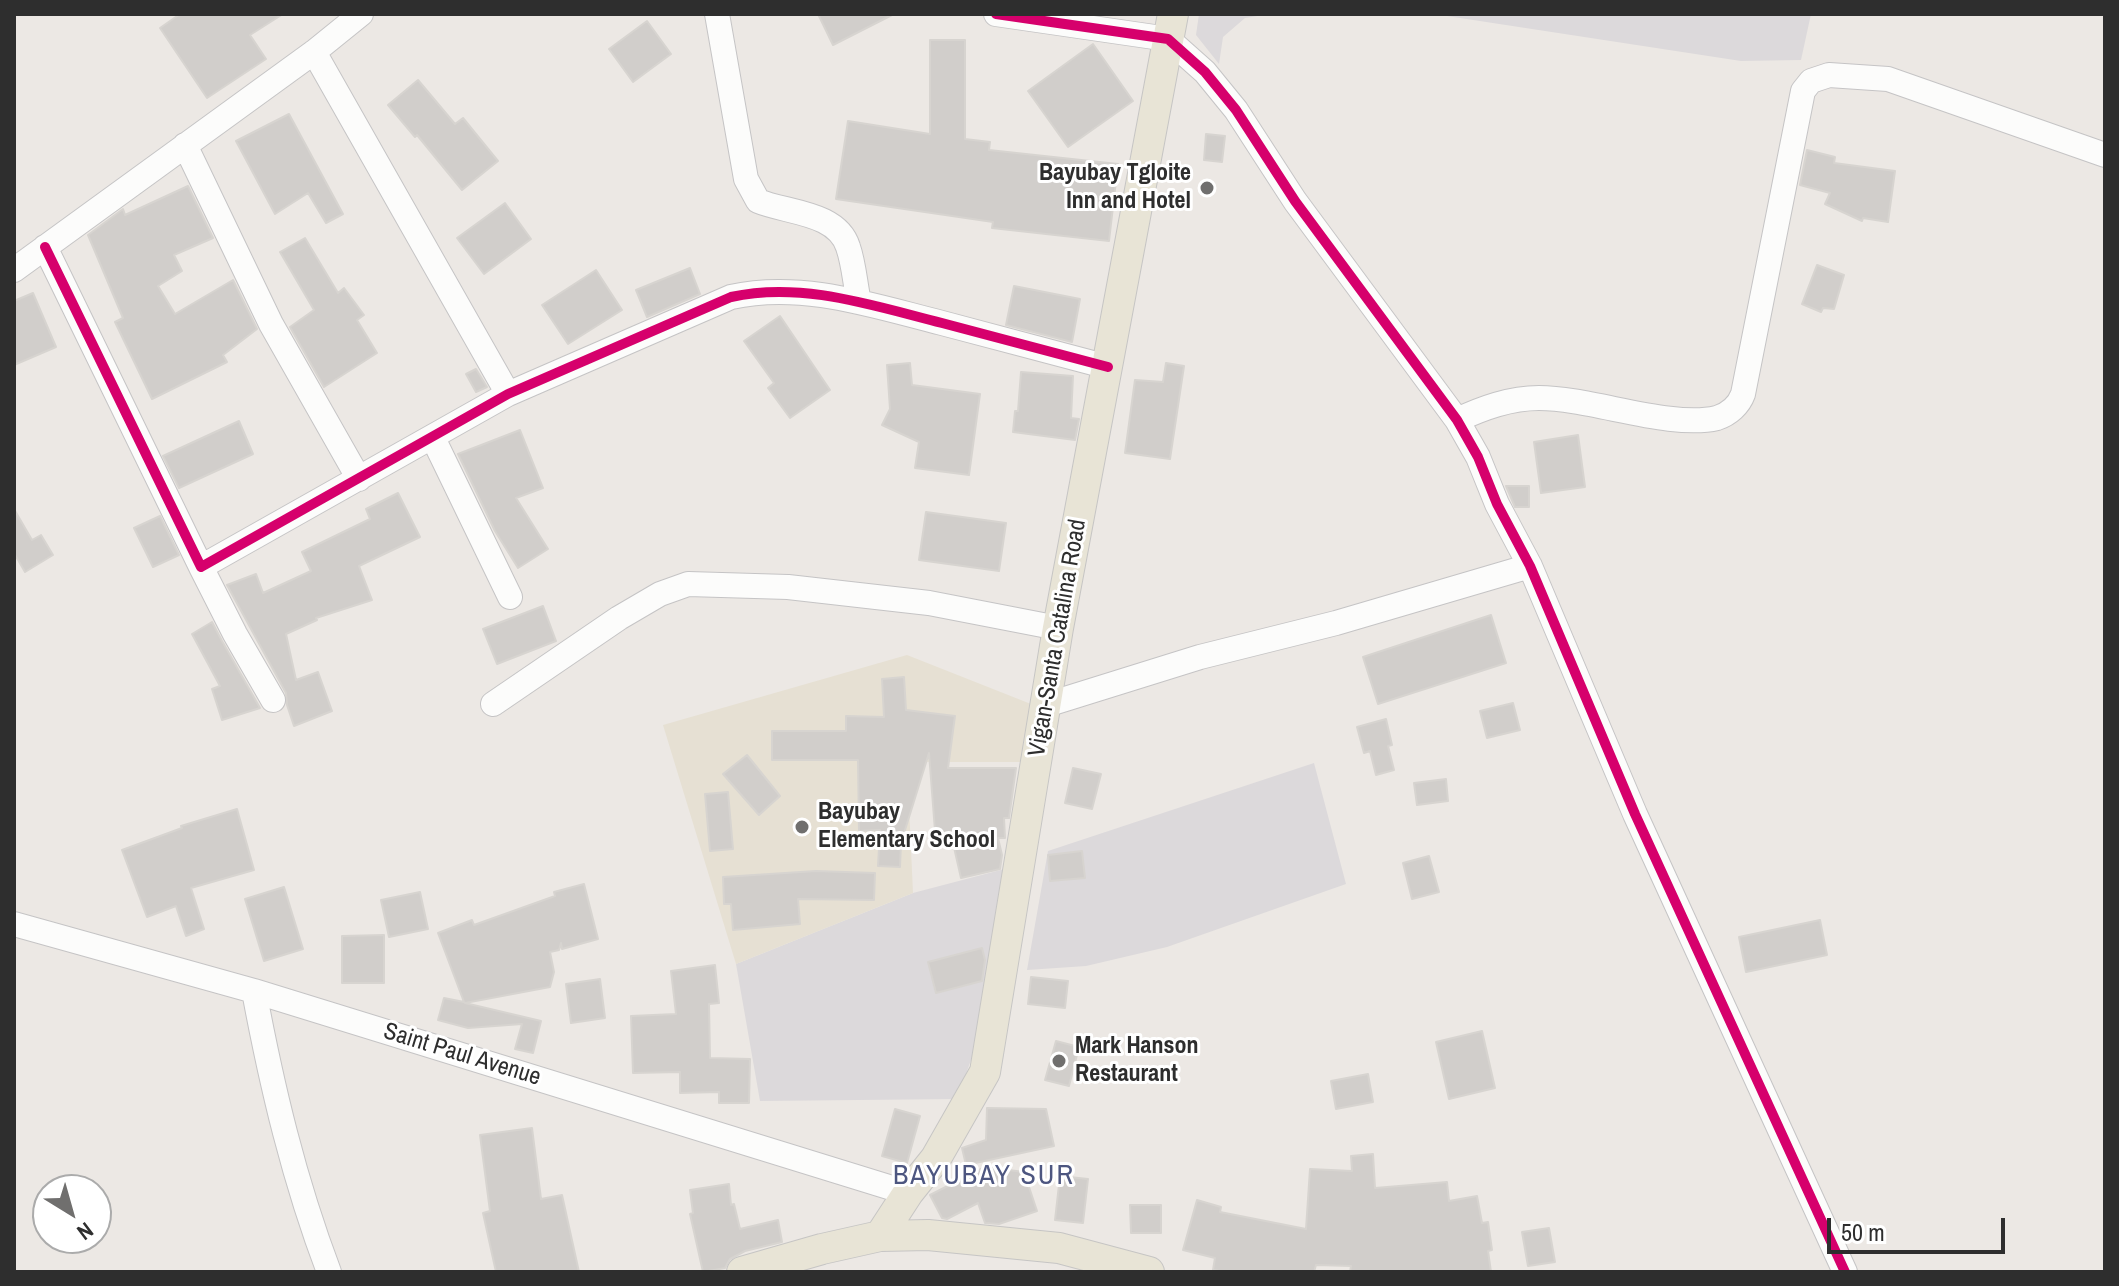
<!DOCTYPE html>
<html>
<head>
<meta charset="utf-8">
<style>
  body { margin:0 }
  #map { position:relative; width:2119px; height:1286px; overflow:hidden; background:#ece8e4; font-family:"Archivo Narrow",sans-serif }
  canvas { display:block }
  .frame { position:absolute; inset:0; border:16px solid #2e2e2e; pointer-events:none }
  .north { position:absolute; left:32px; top:1174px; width:80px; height:80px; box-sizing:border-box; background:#fff; border:2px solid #ababab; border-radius:50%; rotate:143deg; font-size:22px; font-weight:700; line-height:32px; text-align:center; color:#2e2e2e }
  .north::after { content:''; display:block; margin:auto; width:28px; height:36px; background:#706f6e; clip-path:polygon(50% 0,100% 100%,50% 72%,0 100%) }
  .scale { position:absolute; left:1827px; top:1218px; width:178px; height:36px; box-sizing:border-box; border:4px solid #2e2e2e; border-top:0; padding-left:10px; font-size:24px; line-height:28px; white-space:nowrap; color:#2e2e2e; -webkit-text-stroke:6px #fff; paint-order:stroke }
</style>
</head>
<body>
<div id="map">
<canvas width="2119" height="1286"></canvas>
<div class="frame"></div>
<div class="north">N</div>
<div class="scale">50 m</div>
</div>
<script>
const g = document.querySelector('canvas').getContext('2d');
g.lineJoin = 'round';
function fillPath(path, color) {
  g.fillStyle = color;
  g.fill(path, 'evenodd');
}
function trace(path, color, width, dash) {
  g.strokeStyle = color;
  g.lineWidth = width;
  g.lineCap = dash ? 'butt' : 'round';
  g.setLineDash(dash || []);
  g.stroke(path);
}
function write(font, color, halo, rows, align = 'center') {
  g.font = font + ' "Archivo Narrow",sans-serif';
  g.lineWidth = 6;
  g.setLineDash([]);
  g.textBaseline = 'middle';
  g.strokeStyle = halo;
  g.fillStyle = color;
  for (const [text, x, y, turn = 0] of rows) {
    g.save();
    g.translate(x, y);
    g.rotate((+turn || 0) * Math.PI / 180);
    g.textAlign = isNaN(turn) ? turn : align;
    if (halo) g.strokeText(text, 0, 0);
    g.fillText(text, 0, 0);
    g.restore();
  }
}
fillPath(new Path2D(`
  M 1199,14 L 1270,14 L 1245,18 L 1223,37 L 1219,64 L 1196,35 Z
  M 1434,14 L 1811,14 L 1801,60 L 1741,61 Z
  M 1314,763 L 1346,884 L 1167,947 L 1086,966 L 1027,970 L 1048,851 Z
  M 1012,867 L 986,1018 L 957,1099 L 760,1101 L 736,964 L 913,893 Z`), '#dcd9db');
fillPath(new Path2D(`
  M 907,655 L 1036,706 L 1030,762 L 907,762 L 913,893 L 736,964 L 663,725 Z`), '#e6e0d3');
const building = new Path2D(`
  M 180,14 L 283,14 L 250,35 L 266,59 L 207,98 L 160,28 Z
  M 818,14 L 894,14 L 833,45 Z
  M 647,21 L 671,54 L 633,82 L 609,49 Z
  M 930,40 L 965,40 L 965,139 L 990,142 L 989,150 L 1118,164 L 1109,241 L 992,228 L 993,222 L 836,199 L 848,121 L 930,134 Z
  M 1093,44 L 1133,101 L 1068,147 L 1028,91 Z
  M 418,80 L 455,124 L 463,118 L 498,161 L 462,190 L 417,135 L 415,137 L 388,105 Z
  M 289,114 L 343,214 L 326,223 L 308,193 L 275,214 L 236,141 Z
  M 1206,134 L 1225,136 L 1222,162 L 1204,160 Z
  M 1807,150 L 1835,157 L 1834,163 L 1895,171 L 1888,222 L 1863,218 L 1862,221 L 1825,204 L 1830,193 L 1800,185 Z
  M 188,186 L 213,238 L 174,255 L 182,271 L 158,286 L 175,314 L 233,280 L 257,329 L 223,355 L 227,362 L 152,399 L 115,322 L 123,318 L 88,235 L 123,209 L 125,215 Z
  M 505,203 L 531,239 L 484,274 L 457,238 Z
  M 305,238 L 338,293 L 344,288 L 364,315 L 357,320 L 377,353 L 324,387 L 290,327 L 314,310 L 280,252 Z
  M 1817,265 L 1844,275 L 1834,309 L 1823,308 L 1821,312 L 1802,304 Z
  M 690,268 L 700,294 L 647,317 L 636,290 Z
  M 596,270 L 622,310 L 568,344 L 542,305 Z
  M 1014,286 L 1080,299 L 1072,342 L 1006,325 Z
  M 33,293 L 56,347 L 14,365 L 14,301 Z
  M 780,316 L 830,390 L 790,418 L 768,388 L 774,383 L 744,341 Z
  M 910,363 L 912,385 L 980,394 L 969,475 L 915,468 L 919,442 L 882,425 L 890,409 L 887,365 Z
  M 1166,363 L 1184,366 L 1170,459 L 1125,453 L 1135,380 L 1163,382 Z
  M 476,369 L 487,387 L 476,392 L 466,374 Z
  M 1021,372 L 1073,376 L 1071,418 L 1079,419 L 1075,440 L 1013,432 L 1015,411 L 1018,411 Z
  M 239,421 L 253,454 L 179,488 L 163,456 Z
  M 520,430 L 543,488 L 516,498 L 548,549 L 518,568 L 495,531 L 458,454 Z
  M 1578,435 L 1585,487 L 1541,493 L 1534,442 Z
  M 1506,486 L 1529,486 L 1529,507 L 1515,507 Z
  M 398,493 L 420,537 L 359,566 L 372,600 L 316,618 L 317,620 L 286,634 L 296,680 L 318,672 L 332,711 L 294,726 L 287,705 L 286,693 L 227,585 L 256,574 L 263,593 L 311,571 L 302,552 L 370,519 L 366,509 Z
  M 14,509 L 32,540 L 41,535 L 53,555 L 25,572 L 14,553 Z
  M 926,512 L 1006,523 L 999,571 L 919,560 Z
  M 160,516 L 179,555 L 153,567 L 134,528 Z
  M 543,606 L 556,641 L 497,664 L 483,629 Z
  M 1491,615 L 1506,663 L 1378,704 L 1363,657 Z
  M 212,622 L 222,641 L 260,708 L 222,720 L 212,689 L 220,686 L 192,634 Z
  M 904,677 L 906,710 L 955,716 L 948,768 L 1016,768 L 1009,818 L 1004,818 L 1005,838 L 998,838 L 1002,855 L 1000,869 L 961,878 L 953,843 L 936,844 L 929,753 L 901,843 L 900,867 L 878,866 L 880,830 L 859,831 L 858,760 L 772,760 L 772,731 L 846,731 L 846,716 L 884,717 L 882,679 Z
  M 1513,703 L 1520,730 L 1487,738 L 1480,711 Z
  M 1386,719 L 1392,745 L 1388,746 L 1394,770 L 1376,775 L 1370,751 L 1364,753 L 1357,727 Z
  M 747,755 L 780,796 L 759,815 L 723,774 Z
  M 1073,768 L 1101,774 L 1092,809 L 1065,803 Z
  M 1446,779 L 1448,801 L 1417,805 L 1414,783 Z
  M 728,792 L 733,849 L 710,851 L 705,794 Z
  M 237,809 L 254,870 L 191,888 L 204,929 L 186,936 L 176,906 L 147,917 L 122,850 L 182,828 L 181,826 Z
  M 1082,851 L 1085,878 L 1050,881 L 1048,855 Z
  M 1429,856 L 1439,892 L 1412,899 L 1403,863 Z
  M 816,871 L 875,873 L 874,900 L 798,899 L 800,924 L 733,930 L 731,904 L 724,904 L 723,877 Z
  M 584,884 L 598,939 L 562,949 L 561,943 L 559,950 L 550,952 L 554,972 L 550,987 L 465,1003 L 541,1021 L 533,1053 L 515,1049 L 522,1024 L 468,1028 L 438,1020 L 444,998 L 464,1002 L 438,933 L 472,920 L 474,925 L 555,896 L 554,892 Z
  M 284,887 L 303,949 L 264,961 L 245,899 Z
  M 420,892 L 428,929 L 389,937 L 381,900 Z
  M 1820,920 L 1827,955 L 1746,972 L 1739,937 Z
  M 384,935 L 384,983 L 342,983 L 342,936 Z
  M 982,948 L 985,960 L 982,981 L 936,993 L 928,962 Z
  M 715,965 L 719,1003 L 709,1004 L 710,1058 L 750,1059 L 749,1103 L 719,1103 L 719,1092 L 680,1093 L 680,1072 L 633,1073 L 631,1016 L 676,1014 L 671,971 Z
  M 1031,977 L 1068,981 L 1065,1008 L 1028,1004 Z
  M 600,979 L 605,1018 L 571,1023 L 566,984 Z
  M 1482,1031 L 1495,1088 L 1449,1099 L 1436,1042 Z
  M 1056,1041 L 1079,1047 L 1069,1086 L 1045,1080 Z
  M 1368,1074 L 1373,1102 L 1336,1109 L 1331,1081 Z
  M 987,1108 L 1046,1109 L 1054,1146 L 966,1165 L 962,1148 L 986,1140 Z
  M 895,1109 L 920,1116 L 907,1163 L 882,1156 Z
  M 532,1128 L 541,1199 L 562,1195 L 579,1272 L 496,1272 L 483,1213 L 490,1211 L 480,1135 Z
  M 1373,1154 L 1375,1188 L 1447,1182 L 1449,1201 L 1477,1196 L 1482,1223 L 1488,1222 L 1492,1250 L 1488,1251 L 1491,1272 L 1350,1272 L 1351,1266 L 1316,1265 L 1314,1272 L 1226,1272 L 1213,1270 L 1215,1258 L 1183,1250 L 1197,1200 L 1221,1207 L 1220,1212 L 1306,1229 L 1310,1169 L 1352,1171 L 1351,1156 Z
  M 985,1167 L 1024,1172 L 1037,1211 L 999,1224 L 985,1223 L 978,1203 L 947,1219 L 942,1218 L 930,1195 Z
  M 1060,1176 L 1088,1179 L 1083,1223 L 1055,1220 Z
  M 729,1184 L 731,1205 L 734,1204 L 740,1229 L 778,1220 L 782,1242 L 745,1251 L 730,1259 L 725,1268 L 703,1272 L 690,1214 L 693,1213 L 690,1190 Z
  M 1130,1205 L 1161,1205 L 1161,1233 L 1131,1233 Z
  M 1549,1228 L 1555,1262 L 1528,1266 L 1522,1232 Z`);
fillPath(building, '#d1cecb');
trace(building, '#d7d4d0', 2);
const minor = new Path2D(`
  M 717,14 L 746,179 L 758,201 C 787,213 837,212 848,247 C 854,264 855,284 859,302
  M 996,14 L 1168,39 L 1205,72 L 1236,110 L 1295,201 L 1457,420 L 1478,457 L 1497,504 L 1530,566 L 1635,814 L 1845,1272
  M 314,52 L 508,394
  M 185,145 L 271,324 L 359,479
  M 45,247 L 201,567 L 508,394 L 731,297 C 802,281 874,306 942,323 C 997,338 1053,352 1108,367
  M 14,270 L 314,52 L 361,14
  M 1457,420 C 1483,408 1510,398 1539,398 C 1591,398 1670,429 1717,418 C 1729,414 1739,405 1743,394 L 1803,91 L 1811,81 L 1829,75 L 1888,79 L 2105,155
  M 433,438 L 510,597
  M 201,567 L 235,634 L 273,700
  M 493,704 L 619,618 L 660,594 L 688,584 L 788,587 L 929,603 L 1058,628
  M 1046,705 L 1200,657 L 1336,623 L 1530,566
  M 14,924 L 254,991 L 908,1193
  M 254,991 C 272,1087 294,1180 329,1272`);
const major = new Path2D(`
  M 880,1236 L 908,1193 L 936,1158 L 985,1072 L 1058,628 L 1173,14
  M 742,1272 L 822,1249 L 880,1236 L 928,1235 L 1059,1248 L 1149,1272`);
trace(minor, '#c5c4c5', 26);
trace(major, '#c6c5c4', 32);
trace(minor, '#fcfcfb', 24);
trace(major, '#e8e4d6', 30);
trace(new Path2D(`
  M 996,14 L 1168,39 L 1205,72 L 1236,110 L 1295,201 L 1457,420 L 1478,457 L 1497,504 L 1530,566 L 1635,814 L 1845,1272
  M 45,247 L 201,567 L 508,394 L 731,297 C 802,281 874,306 942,323 C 997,338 1053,352 1108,367`), '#d6006c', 10);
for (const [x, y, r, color] of [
  [1207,188,8,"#706f6e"],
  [802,827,8,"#706f6e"],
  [1059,1061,8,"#706f6e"]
]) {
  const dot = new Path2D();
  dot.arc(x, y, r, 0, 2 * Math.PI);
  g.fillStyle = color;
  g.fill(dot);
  trace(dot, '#fff', 3);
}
write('bold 24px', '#2e2e2e', '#fff', [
  ["Bayubay Tgloite",1191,174,"right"],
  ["Inn and Hotel",1191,202,"right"],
  ["Bayubay",818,813],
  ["Elementary School",818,841],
  ["Mark Hanson",1075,1047],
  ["Restaurant",1075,1075]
], 'left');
write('24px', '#2e2e2e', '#fff', [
  ["Vigan-Santa Catalina Road",1058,638,-80],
  ["Saint Paul Avenue",462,1055,17]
]);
g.letterSpacing = '2px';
write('28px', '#4d5680', '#fff', [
  ["BAYUBAY SUR",984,1176]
]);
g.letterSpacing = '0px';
</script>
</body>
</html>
